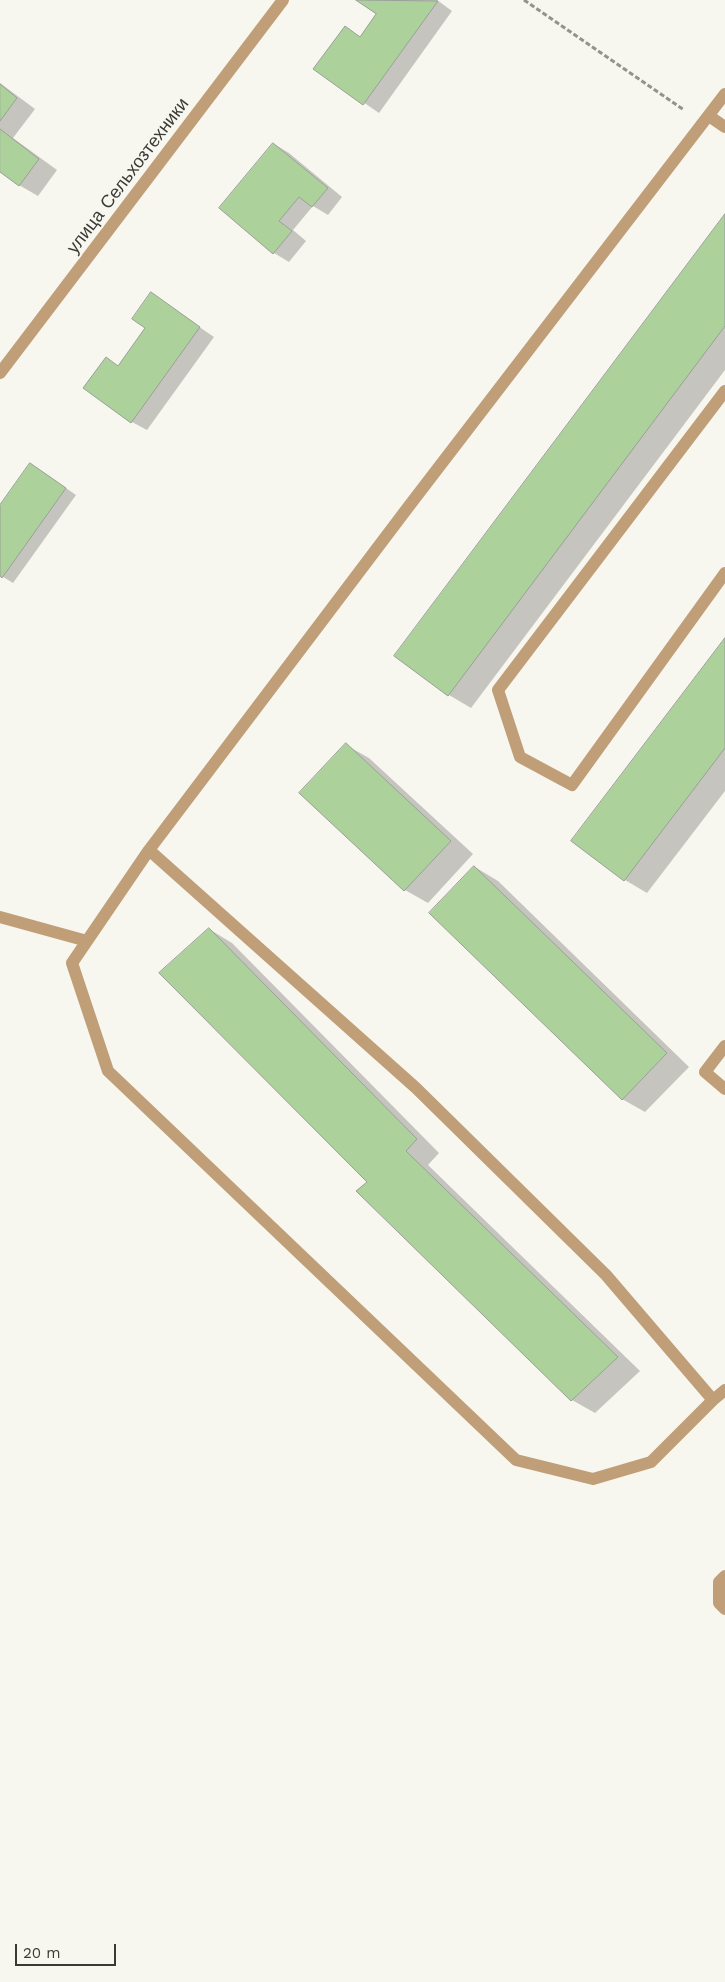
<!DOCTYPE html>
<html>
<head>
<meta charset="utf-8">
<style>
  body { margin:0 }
  #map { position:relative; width:725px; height:1982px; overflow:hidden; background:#f7f6ef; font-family:"Work Sans",sans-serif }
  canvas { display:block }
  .scale { position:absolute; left:15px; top:1944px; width:101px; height:22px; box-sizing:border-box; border:2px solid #393936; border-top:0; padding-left:6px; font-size:15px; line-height:18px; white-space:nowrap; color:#393936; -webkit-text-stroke:4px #f7f6ef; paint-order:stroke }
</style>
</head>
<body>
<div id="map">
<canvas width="725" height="1982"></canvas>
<div class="scale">20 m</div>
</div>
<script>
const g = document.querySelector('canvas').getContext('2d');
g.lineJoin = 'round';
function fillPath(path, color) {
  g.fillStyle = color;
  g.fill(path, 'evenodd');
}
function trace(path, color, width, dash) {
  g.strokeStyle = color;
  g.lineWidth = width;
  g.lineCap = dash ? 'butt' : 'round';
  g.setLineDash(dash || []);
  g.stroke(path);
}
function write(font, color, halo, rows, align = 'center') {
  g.font = font + ' "Work Sans",sans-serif';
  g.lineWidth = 4;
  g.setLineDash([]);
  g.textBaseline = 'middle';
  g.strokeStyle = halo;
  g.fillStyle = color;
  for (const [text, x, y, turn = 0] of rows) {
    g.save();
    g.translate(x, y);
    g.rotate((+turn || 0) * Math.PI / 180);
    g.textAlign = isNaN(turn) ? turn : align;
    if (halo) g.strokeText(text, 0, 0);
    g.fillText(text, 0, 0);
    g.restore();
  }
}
fillPath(new Path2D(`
  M 359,0 L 437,0 L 452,11 L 379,113 L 315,69 L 345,28 L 361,37 L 378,14 Z
  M 0,83 L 35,109 L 13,138 L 57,170 L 38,196 L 19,185 L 0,171 Z
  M 274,144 L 289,153 L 342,197 L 328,215 L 313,206 L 293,230 L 306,241 L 289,262 L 274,253 L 220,208 Z
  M 725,216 L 725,370 L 471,708 L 449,695 Z
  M 151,294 L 214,337 L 147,430 L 132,422 L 106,359 L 119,367 L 147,328 Z
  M 31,464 L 76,495 L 13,583 L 0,575 L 0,507 Z
  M 725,640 L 725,791 L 647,893 L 625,880 Z
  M 346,745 L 369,758 L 473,854 L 428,903 L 405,890 Z
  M 475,867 L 498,881 L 689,1067 L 645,1112 L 622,1099 Z
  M 209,929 L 232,943 L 439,1153 L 428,1165 L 640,1371 L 595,1413 L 572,1400 L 368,1182 Z`), '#0003');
const building = new Path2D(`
  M 356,0 L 438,1 L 363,105 L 313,69 L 345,26 L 360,37 L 376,14 Z
  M 0,84 L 17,98 L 0,121 Z
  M 0,129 L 39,159 L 19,186 L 0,172 Z
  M 273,143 L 328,188 L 312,207 L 299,197 L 279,221 L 292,231 L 273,254 L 219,208 Z
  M 725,214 L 725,326 L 448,696 L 394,656 Z
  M 151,292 L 200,327 L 131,423 L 83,388 L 106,357 L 118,366 L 145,328 L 132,319 Z
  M 30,463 L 66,488 L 2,578 L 0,576 L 0,505 Z
  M 725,638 L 725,748 L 624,881 L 571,841 Z
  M 346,743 L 451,841 L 404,891 L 299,793 Z
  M 474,866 L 667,1053 L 622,1100 L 429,913 Z
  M 209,928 L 417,1139 L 406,1151 L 618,1357 L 571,1401 L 356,1191 L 367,1182 L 159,973 Z`);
fillPath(building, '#acd19b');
trace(building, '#9a9f98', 1);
trace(new Path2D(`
  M 524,0 L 684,110`), '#93928d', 3, [5, 2.5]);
trace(new Path2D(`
  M 725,94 L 409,506 L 149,850 L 72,963 L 108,1071 L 516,1460 L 593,1479 L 651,1462 L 713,1400 L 725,1390
  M 709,116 L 725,127
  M 725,391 L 498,690 L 520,757 L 572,785 L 725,573
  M 149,850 L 416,1088 L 606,1275 L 713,1400
  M 0,917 L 87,941
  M 725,1046 L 705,1072 L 725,1089
  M 725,1576 L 719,1582 L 719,1603 L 725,1609`), '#bf9e78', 12);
trace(new Path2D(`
  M 0,373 L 283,0`), '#bf9e78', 12);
write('18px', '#393936', '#f7f6ef', [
  ["улица Сельхозтехники",128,176,-53]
]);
</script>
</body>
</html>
